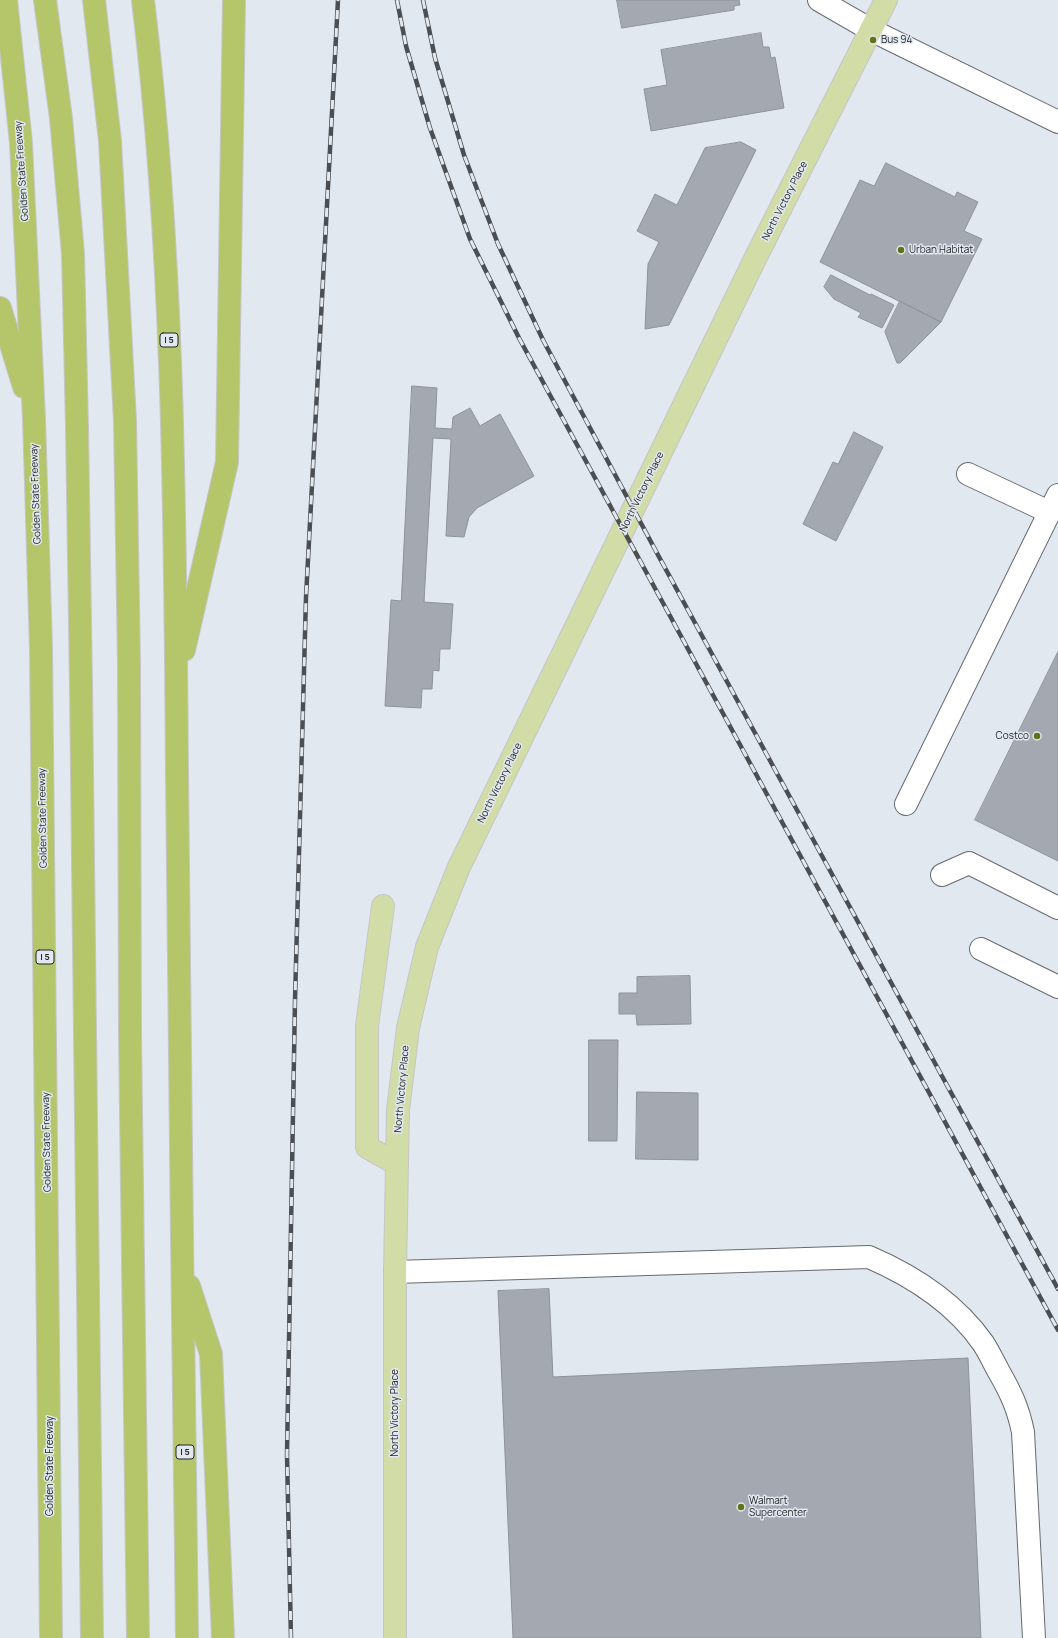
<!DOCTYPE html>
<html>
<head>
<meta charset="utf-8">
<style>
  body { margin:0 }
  canvas { display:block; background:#e2e8ef }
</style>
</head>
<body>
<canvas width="1058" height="1638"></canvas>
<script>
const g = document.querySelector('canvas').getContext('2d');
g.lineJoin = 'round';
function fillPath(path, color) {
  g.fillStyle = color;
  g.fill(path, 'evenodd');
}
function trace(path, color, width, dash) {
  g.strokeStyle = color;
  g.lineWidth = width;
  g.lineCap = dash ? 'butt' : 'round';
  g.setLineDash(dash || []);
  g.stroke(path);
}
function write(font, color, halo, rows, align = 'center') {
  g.font = font + ' Manrope,sans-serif';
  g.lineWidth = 3;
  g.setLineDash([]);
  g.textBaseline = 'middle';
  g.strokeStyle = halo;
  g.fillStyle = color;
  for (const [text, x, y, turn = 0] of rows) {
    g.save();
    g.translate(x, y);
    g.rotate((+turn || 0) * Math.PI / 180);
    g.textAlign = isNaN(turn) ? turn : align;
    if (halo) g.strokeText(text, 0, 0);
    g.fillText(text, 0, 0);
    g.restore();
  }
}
const building = new Path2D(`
  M 617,0 L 739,0 L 740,5 L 734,6 L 734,10 L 622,28 Z
  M 761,33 L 763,47 L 769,47 L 771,58 L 775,57 L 784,108 L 651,131 L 644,89 L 667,85 L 661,50 Z
  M 741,142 L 756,150 L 669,325 L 645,329 L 648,264 L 659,242 L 637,231 L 655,194 L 677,205 L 705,148 Z
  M 886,163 L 955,197 L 957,192 L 978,202 L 964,231 L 982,239 L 941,322 L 820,262 L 860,180 L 874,186 Z
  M 831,275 L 870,295 L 871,294 L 894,305 L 882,328 L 858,317 L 861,313 L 834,299 L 824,287 Z
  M 900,301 L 941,322 L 900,363 L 897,363 L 885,332 Z
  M 412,386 L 437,388 L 435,428 L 452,429 L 453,417 L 470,408 L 480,426 L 500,414 L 534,476 L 477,508 L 469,517 L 464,537 L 446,536 L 451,439 L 433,438 L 424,602 L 453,604 L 450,649 L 440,649 L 439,671 L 433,670 L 432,689 L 422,689 L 421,708 L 385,706 L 391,600 L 401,601 Z
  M 854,432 L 883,447 L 836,541 L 803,524 L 833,462 L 838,464 Z
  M 1058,652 L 1058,861 L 975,820 Z
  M 690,976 L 691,1024 L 637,1025 L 636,1014 L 619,1014 L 619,993 L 637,993 L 637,977 Z
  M 589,1040 L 618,1040 L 617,1141 L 589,1141 Z
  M 637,1092 L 698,1093 L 698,1160 L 636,1159 Z
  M 549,1289 L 553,1377 L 968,1358 L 981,1638 L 513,1638 L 498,1291 Z`);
fillPath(building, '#a4a9b1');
trace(building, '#8e939a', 1);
const minor = new Path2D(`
  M 819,0 L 871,30 L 1058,122
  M 968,474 L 1049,512
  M 906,804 L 1058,495
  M 942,875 L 969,863 L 1058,908
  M 981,949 L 1058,987
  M 395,1272 L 869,1257 C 913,1276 955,1303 983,1343 C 989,1352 994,1363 999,1372 C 1011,1393 1018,1408 1023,1432 L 1034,1638`);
const major = new Path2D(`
  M 383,906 L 367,1026 L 367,1147 L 397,1164
  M 395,1638 L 395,1272 L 398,1110 L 408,1028 L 427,947 L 459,867 L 756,257 L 886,0`);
const highway = new Path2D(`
  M 6,0 L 21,143 L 34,419 L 41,648 L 51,1638
  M 45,0 L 61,118 L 73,254 L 77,428 L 81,686 L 92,1638
  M 94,0 L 110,141 L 125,421 L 129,665 L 130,1035 L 138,1638
  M 143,0 C 174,256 175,515 177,773 C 180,1061 183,1350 187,1638
  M 0,308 L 24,387
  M 184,650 L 227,462 L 234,0
  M 189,1286 L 211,1354 L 223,1638`);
trace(minor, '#666b71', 24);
trace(major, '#c6c6c7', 24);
trace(highway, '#c6c6c7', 24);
trace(minor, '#fff', 22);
trace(major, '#d2dca6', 22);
trace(highway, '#b4c56a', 22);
const rail = new Path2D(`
  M 397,0 L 406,46 L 430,128 L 470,239 L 519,338 L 1058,1330
  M 423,0 L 435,58 L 464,155 L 498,244 L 543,340 L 658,555 L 1058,1289
  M 291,1638 L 287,1454 L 295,1000 L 306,597 L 338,0`);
trace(rail, '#4b4e52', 4.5);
trace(rail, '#e2e8ef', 3, [9]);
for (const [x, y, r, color] of [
  [873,40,4,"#64711b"],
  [901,250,4,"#64711b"],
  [1037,736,4,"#64711b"],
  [741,1507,4,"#64711b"]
]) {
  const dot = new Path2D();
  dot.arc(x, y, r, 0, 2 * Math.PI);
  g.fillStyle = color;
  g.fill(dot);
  trace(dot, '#e2e8ef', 1.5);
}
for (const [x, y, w] of [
  [169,340,18],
  [45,957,18],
  [185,1452,18]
]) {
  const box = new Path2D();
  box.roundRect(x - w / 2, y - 7, w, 14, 3);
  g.fillStyle = '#e2e8ef';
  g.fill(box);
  trace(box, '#232528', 1);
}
write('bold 9px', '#232528', null, [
  ["I 5",169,340],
  ["I 5",45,957],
  ["I 5",185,1452]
]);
write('10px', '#232528', '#e2e8ef', [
  ["Bus 94",881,40],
  ["Urban Habitat",909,250],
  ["Costco",1029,736,"right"],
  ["Walmart",749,1501],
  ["Supercenter",749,1513]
], 'left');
write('10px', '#232528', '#e2e8ef', [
  ["Golden State Freeway",22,171,-94],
  ["North Victory Place",785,201,-63],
  ["North Victory Place",642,492,-64],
  ["Golden State Freeway",36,494,-92],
  ["North Victory Place",500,783,-64],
  ["Golden State Freeway",43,818,-91],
  ["North Victory Place",402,1089,-85],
  ["Golden State Freeway",47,1142,-91],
  ["North Victory Place",395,1413,-90],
  ["Golden State Freeway",50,1466,-90]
]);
</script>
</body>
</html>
